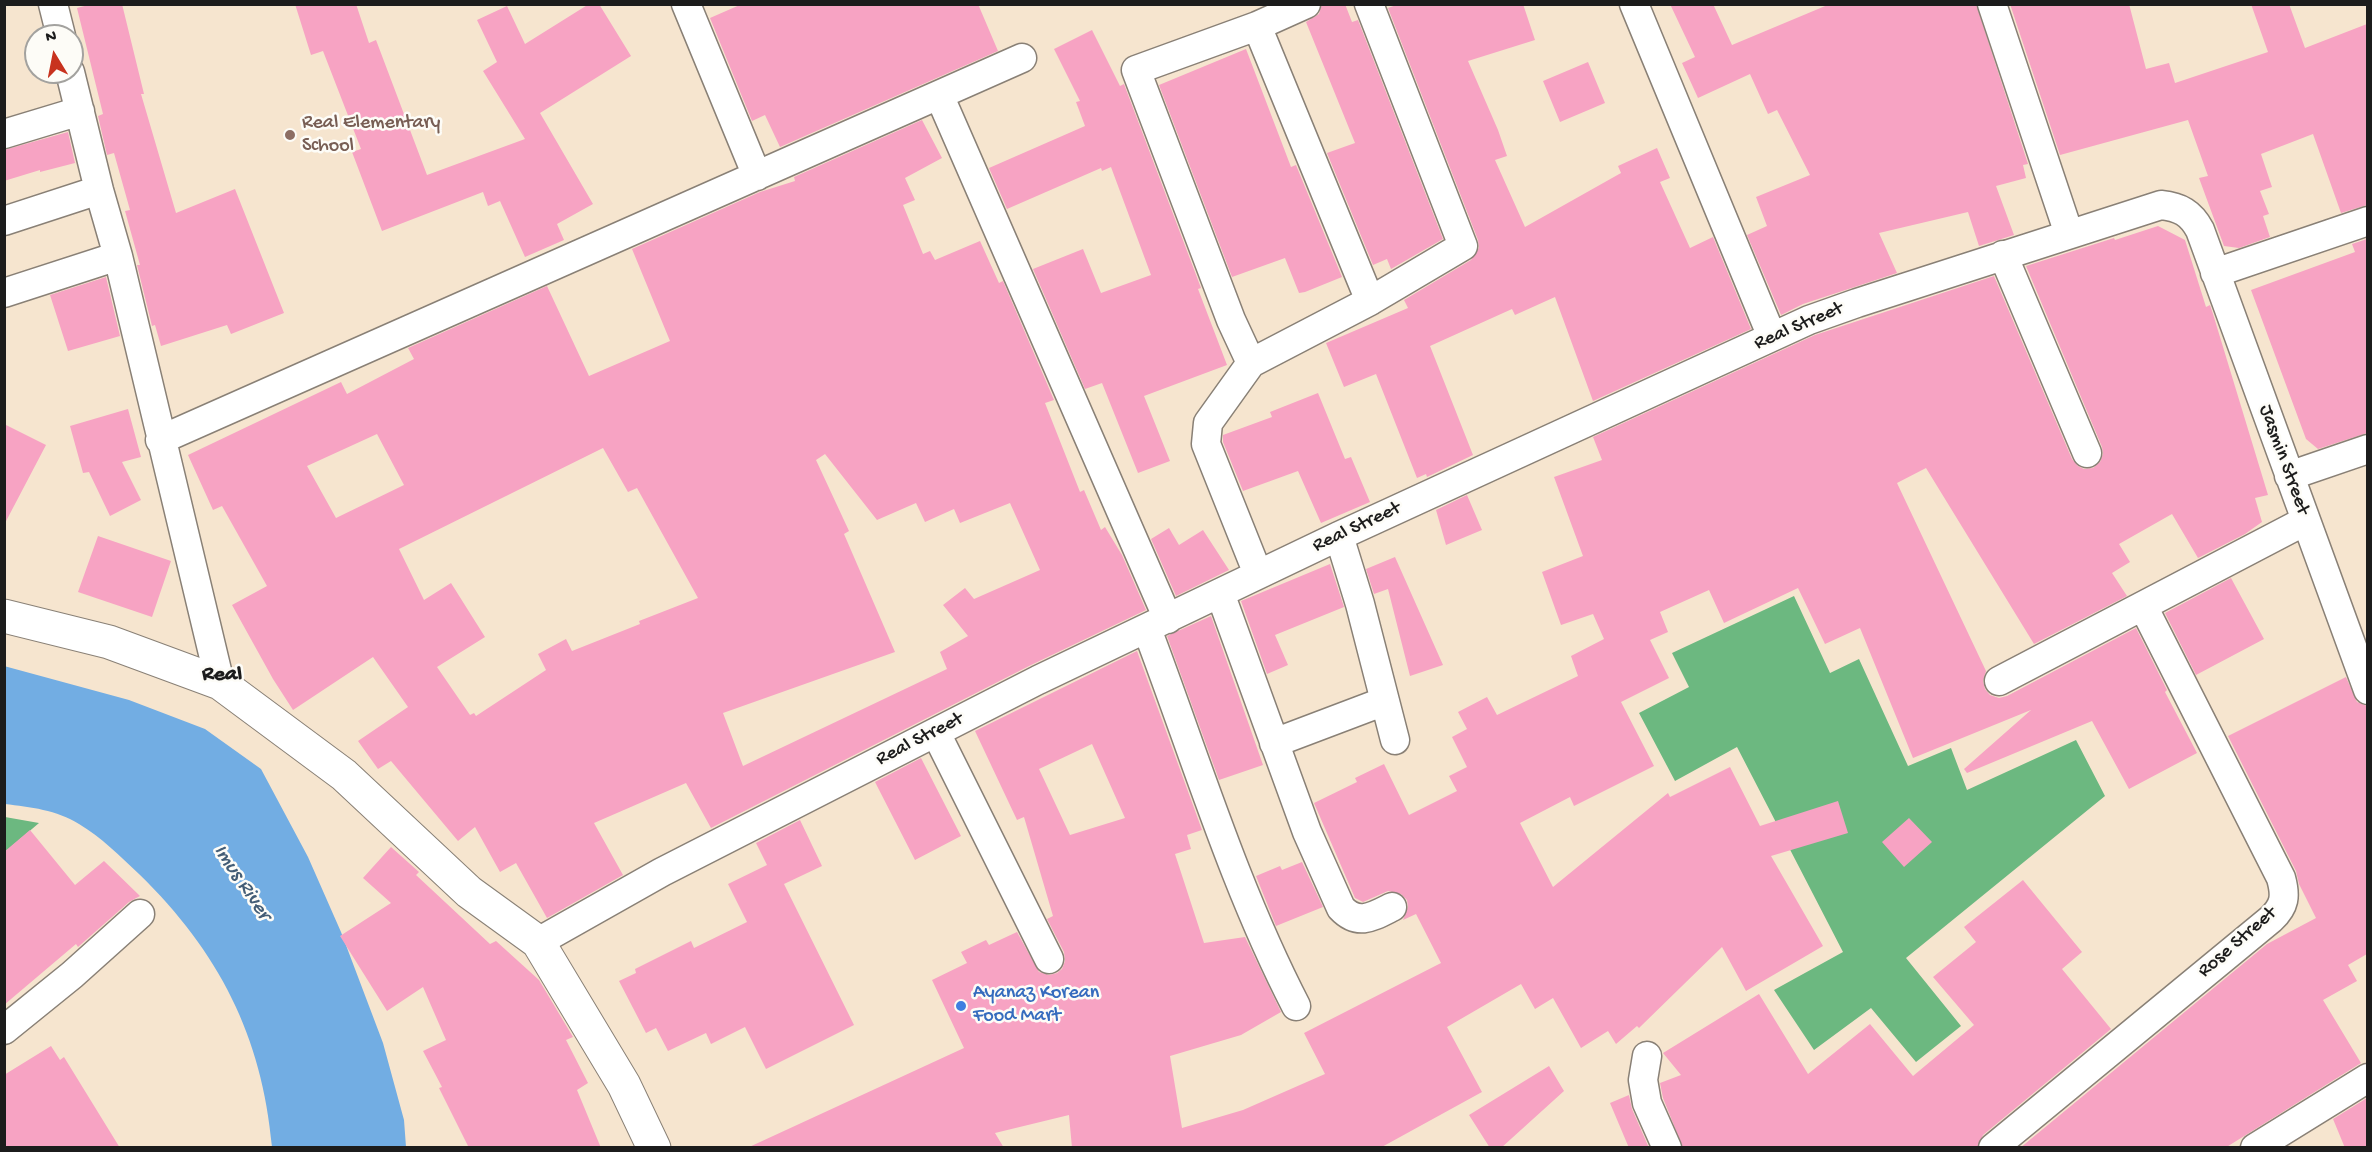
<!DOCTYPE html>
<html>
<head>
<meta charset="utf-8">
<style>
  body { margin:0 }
  #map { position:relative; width:2372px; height:1152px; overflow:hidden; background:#f6e5cf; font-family:"Gochi Hand",sans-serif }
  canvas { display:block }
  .frame { position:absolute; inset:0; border:6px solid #1c1c1c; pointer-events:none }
  .north { position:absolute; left:24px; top:24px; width:60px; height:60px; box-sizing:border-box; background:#fdfcf7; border:2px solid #a3a29f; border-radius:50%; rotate:350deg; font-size:16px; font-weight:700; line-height:24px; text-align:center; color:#1c1c1c }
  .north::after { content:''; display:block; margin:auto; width:21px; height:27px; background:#c8321e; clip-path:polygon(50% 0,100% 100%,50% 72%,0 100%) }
</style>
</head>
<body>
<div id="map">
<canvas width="2372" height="1152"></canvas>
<div class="frame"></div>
<div class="north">N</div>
</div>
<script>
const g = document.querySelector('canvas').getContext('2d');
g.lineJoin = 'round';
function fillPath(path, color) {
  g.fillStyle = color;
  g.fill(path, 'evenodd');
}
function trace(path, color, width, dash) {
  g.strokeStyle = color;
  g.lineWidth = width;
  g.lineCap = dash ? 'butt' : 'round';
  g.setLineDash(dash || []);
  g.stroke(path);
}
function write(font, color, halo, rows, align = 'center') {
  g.font = font + ' "Gochi Hand",sans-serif';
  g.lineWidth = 5;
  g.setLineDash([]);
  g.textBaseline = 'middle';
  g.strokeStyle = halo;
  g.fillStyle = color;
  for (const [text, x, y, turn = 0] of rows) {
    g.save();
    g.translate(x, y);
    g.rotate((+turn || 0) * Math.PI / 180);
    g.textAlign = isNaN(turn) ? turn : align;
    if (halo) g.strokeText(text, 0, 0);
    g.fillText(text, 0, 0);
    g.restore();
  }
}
fillPath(new Path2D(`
  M 1794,596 L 1830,673 L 1859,659 L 1908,766 L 1951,748 L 1967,790 L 2076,740 L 2105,796 L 1906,958 L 1961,1026 L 1916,1062 L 1871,1008 L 1814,1050 L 1774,990 L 1843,952 L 1737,747 L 1675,781 L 1639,713 L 1689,687 L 1672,653 Z
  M 5,817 L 39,823 L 5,852 Z`), '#6cb880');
fillPath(new Path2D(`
  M 4,666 L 129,700 L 205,729 L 261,769 L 308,857 L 341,932 L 383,1043 L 404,1120 L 406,1147 L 272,1147 C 262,1036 219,952 139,874 C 120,856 101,837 79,824 C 57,810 30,807 5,804 Z`), '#72ade3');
fillPath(new Path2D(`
  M 92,4 L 122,4 L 144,94 L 141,94 L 176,213 L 235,189 L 284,313 L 231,334 L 227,325 L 161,346 L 155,325 L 152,326 L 137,265 L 140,265 L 125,211 L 130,210 L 114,153 L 107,155 L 98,116 L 103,114 L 77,8 Z
  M 295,4 L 356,4 L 369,43 L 376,40 L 427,175 L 525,139 L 483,71 L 497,62 L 477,20 L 507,6 L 525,44 L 589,4 L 599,4 L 631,56 L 540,113 L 593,204 L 557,224 L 564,240 L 525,257 L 500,201 L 488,206 L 483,192 L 382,231 L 352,152 L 361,149 L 323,51 L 311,55 Z
  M 742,4 L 978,4 L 998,51 L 780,147 L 765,115 L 752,121 L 710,18 Z
  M 1322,4 L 1345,4 L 1352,22 L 1358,20 L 1443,239 L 1391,269 L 1387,259 L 1373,265 L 1327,153 L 1355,143 L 1306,22 L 1319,14 Z
  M 1399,4 L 1523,4 L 1535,40 L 1468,61 L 1498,130 L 1507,156 L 1495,160 L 1525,227 L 1621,173 L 1618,166 L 1657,148 L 1670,178 L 1660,182 L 1690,248 L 1713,237 L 1751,329 L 1593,401 L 1555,297 L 1515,315 L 1512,309 L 1430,346 L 1473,455 L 1427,477 L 1426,474 L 1417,478 L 1376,374 L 1344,387 L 1326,343 L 1408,308 L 1404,300 L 1471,260 L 1479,248 L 1478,240 L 1388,8 Z
  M 1670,4 L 1713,4 L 1732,45 L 1830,4 L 1976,4 L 2028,164 L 2023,165 L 2026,178 L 1996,186 L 2014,235 L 1979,246 L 1968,212 L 1879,233 L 1897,273 L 1803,304 L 1781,315 L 1747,235 L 1767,226 L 1756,197 L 1810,175 L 1777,110 L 1768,114 L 1750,74 L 1698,98 L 1682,63 L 1695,57 Z
  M 2010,4 L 2129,4 L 2146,69 L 2169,63 L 2175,83 L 2268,52 L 2251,4 L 2289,4 L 2305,48 L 2367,24 L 2367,205 L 2341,213 L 2313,134 L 2261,154 L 2272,187 L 2260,191 L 2269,214 L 2263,216 L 2270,237 L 2239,248 L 2224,246 L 2199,178 L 2208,176 L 2188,120 L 2060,155 Z
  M 1092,30 L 1120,86 L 1124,84 L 1201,288 L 1198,289 L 1227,365 L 1144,396 L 1170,461 L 1138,473 L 1102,383 L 1085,389 L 1033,269 L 1083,249 L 1101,293 L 1151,275 L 1111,167 L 1102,171 L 1101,168 L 1007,209 L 989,168 L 1085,126 L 1076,102 L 1080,101 L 1054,49 Z
  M 1246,49 L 1291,167 L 1296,165 L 1342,277 L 1305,292 L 1299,293 L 1285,258 L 1232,277 L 1159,85 Z
  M 1588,62 L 1605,103 L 1560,122 L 1543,81 Z
  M 922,120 L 942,158 L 905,178 L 915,200 L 903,205 L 923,254 L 930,251 L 935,260 L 980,241 L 999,283 L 1003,281 L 1054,400 L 1045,403 L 1080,492 L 1084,490 L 1101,530 L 1105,527 L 1122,555 L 1146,610 L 1031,665 L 711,828 L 686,783 L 594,823 L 623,875 L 547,918 L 516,863 L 500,872 L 475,827 L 458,841 L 391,761 L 378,769 L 358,741 L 408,707 L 373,657 L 293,710 L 273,679 L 232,605 L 267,586 L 222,506 L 213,510 L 188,455 L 341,382 L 347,394 L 414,359 L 408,348 L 547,286 L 589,376 L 670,341 L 632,249 L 760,192 L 795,181 L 794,177 ZM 377,434 L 404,485 L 336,518 L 307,466 ZM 603,448 L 628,492 L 637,488 L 698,598 L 639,621 L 640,624 L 572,651 L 566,639 L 538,654 L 546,670 L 476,716 L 474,713 L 470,715 L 437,667 L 485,637 L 451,583 L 424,600 L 399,549 ZM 825,454 L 877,520 L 916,503 L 925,522 L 954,509 L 960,523 L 1010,503 L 1040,570 L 974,599 L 965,588 L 943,605 L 968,636 L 940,652 L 947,669 L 743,766 L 723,713 L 895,652 L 844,534 L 849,531 L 816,460 Z
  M 68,132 L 75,163 L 40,172 L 40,170 L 4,181 L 4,150 Z
  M 2158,226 L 2185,240 L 2206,307 L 2210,305 L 2213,314 L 2268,495 L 2255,498 L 2262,522 L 2245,534 L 2198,558 L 2172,514 L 2119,544 L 2130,562 L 2112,573 L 2127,596 L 2034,644 L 1926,468 L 1897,483 L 1986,671 L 1983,681 L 1985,689 L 1990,695 L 1999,698 L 2007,696 L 2136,628 L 2167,690 L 2165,692 L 2197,753 L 2129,789 L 2092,721 L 1967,773 L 1964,769 L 2031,710 L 1913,758 L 1860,628 L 1825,644 L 1798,588 L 1724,623 L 1709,590 L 1660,612 L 1668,632 L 1650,640 L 1669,678 L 1621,702 L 1654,766 L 1574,806 L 1570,797 L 1520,823 L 1553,887 L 1668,793 L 1670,797 L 1730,767 L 1760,826 L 1838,801 L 1848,833 L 1771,856 L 1823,946 L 1746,991 L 1722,947 L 1639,1028 L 1637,1026 L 1616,1044 L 1608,1031 L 1581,1048 L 1553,998 L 1535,1009 L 1521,984 L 1447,1027 L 1482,1092 L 1380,1148 L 1072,1148 L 1069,1115 L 995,1133 L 1004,1148 L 747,1148 L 964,1048 L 932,980 L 967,963 L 961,952 L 986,940 L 989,945 L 1017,932 L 1039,972 L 1049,975 L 1057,973 L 1062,969 L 1065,961 L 1064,952 L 1047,919 L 1053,916 L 1024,817 L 1017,820 L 975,731 L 1137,651 L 1202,830 L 1187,835 L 1191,849 L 1175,854 L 1204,943 L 1245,937 L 1281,1012 L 1241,1035 L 1170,1056 L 1182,1128 L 1243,1110 L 1325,1074 L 1304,1033 L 1441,963 L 1416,914 L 1403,920 L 1408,907 L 1407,900 L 1401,894 L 1388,891 L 1363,902 L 1355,898 L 1314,803 L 1357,782 L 1355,778 L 1384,764 L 1409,815 L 1457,791 L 1449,776 L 1467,767 L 1452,737 L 1467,729 L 1458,712 L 1487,697 L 1497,715 L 1578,676 L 1571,656 L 1604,639 L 1593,614 L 1561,625 L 1542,572 L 1583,556 L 1554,477 L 1602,460 L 1593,437 L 1815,335 L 1994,276 L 2072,459 L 2078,466 L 2084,469 L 2093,468 L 2100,462 L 2103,454 L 2102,447 L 2026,266 L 2114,238 L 2115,240 ZM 1092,744 L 1125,818 L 1070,835 L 1039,769 Z
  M 2367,239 L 2367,433 L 2318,449 L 2306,439 L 2251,290 L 2355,252 L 2352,244 Z
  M 106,277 L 120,336 L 68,351 L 50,295 Z
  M 1318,393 L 1345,459 L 1351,457 L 1370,502 L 1321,523 L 1298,471 L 1243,491 L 1223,442 L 1223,435 L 1272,417 L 1270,412 Z
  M 128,409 L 141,457 L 122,462 L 141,500 L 110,516 L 89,472 L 83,473 L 70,426 Z
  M 4,424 L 46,445 L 4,525 Z
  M 1467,495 L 1482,530 L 1446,545 L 1436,510 Z
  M 1169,528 L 1179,545 L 1203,530 L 1229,570 L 1176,596 L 1151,539 Z
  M 98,536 L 171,561 L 152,617 L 78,592 Z
  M 1395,557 L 1443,665 L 1410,676 L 1388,589 L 1374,594 L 1366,569 Z
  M 1330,564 L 1344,607 L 1275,635 L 1288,665 L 1267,674 L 1241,601 Z
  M 2231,578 L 2264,639 L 2196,675 L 2165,613 Z
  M 1211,616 L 1263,765 L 1219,780 L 1167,636 Z
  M 2346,677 L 2357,702 L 2367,706 L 2367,954 L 2348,965 L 2357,981 L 2323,1000 L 2361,1063 L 2225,1148 L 2020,1148 L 2267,944 L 2316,918 L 2299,884 L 2296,871 L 2228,736 Z
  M 921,758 L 961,836 L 915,860 L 875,782 Z
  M 1909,818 L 1932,842 L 1904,867 L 1882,842 Z
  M 800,820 L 822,866 L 784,884 L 854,1025 L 766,1069 L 745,1027 L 711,1044 L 706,1033 L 668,1051 L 656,1028 L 646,1033 L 619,981 L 636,973 L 635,969 L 691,941 L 694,948 L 747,922 L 728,884 L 767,865 L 756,843 Z
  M 30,830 L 75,885 L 104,861 L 140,896 L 129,902 L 78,947 L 76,944 L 4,1005 L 4,852 Z
  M 391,847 L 419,872 L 416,875 L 490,944 L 496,941 L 539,980 L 573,1037 L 566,1040 L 588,1083 L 577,1090 L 601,1148 L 469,1148 L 439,1088 L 442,1087 L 423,1051 L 446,1040 L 423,987 L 387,1011 L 340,936 L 391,903 L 363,878 Z
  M 1302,862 L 1323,907 L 1276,926 L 1256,876 L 1280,866 L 1282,870 Z
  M 2023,880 L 2082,952 L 2062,969 L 2111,1029 L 1983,1135 L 1977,1148 L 1683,1148 L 1663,1098 L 1660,1083 L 1681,1075 L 1663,1053 L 1759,994 L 1808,1074 L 1870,1024 L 1913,1076 L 1974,1025 L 1933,977 L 1976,942 L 1964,927 Z
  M 51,1046 L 60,1060 L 64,1057 L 120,1148 L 4,1148 L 4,1075 Z
  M 1549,1066 L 1564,1091 L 1501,1148 L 1490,1148 L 1469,1115 Z
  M 1629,1095 L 1632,1109 L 1649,1148 L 1629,1148 L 1610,1103 Z
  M 2367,1098 L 2367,1148 L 2345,1148 L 2333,1119 Z`), '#f7a3c3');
const minor = new Path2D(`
  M 53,4 L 61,36
  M 686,4 L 757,176
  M 1306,4 L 1257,26 L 1136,70 L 1231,320 L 1251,363 L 1370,301 L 1463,246 L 1369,4
  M 1634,4 L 1772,337
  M 1992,4 L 2069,234
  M 1257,26 L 1370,301
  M 70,72 L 99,190 L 118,256 L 220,683
  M 940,97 L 1168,619
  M 4,134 L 80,111
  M 4,221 L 99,190
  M 2003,255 L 2087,453
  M 2215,273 L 2368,221
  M 4,293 L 118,256
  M 1251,363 L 1208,423 L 1206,444 L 1258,574
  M 160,440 L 1022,58
  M 2289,476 L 2368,449
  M 1339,536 L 1360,604 L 1395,740
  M 1220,593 L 1307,832 L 1341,908 C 1358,926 1372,917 1392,907
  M 1147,629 C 1195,756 1234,886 1296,1006
  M 1999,681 L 2305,521
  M 936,733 L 1049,959
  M 1274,743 L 1385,701
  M 538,942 L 662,872 L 1038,680 L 1339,536 L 1809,320 L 1857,303 L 2161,205 C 2180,207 2191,213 2200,230 L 2368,690
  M 4,1030 L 72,975 L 140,914
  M 1647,1056 L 1643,1080 L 1647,1103 L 1667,1148
  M 1993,1148 L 2271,919 C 2285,906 2286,896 2281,878 L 2143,606
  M 2255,1148 L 2368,1078`);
const secondary = new Path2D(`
  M 4,616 L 109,642 L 220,683 L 344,775 L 469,892 L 538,942 L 624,1085 L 654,1148`);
trace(minor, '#898076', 31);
trace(secondary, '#898076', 35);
trace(minor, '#fff', 28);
trace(secondary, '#fff', 33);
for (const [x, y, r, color] of [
  [290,135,6,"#8d6e63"],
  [961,1006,6,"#3f7fe0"]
]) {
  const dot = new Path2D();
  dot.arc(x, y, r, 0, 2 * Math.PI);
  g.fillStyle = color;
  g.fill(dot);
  trace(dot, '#fdfcf7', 2);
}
write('20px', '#785e54', '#fdfcf7', [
  ["Real Elementary",302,124],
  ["School",302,147]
], 'left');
write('20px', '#1c1c1c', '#fdfcf7', [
  ["Real Street",1799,327,-23],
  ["Jasmin Street",2283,460,70],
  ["Real Street",1357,528,-25],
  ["Real Street",920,740,-27],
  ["Rose Street",2238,943,-41]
]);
write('20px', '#366cbe', '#fdfcf7', [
  ["Ayanaz Korean",973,994],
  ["Food Mart",973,1017]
], 'left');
write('italic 21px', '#435d76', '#fdfcf7', [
  ["Imus River",241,883,56]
]);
write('bold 22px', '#1c1c1c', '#fdfcf7', [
  ["Real",222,676]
]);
</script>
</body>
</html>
